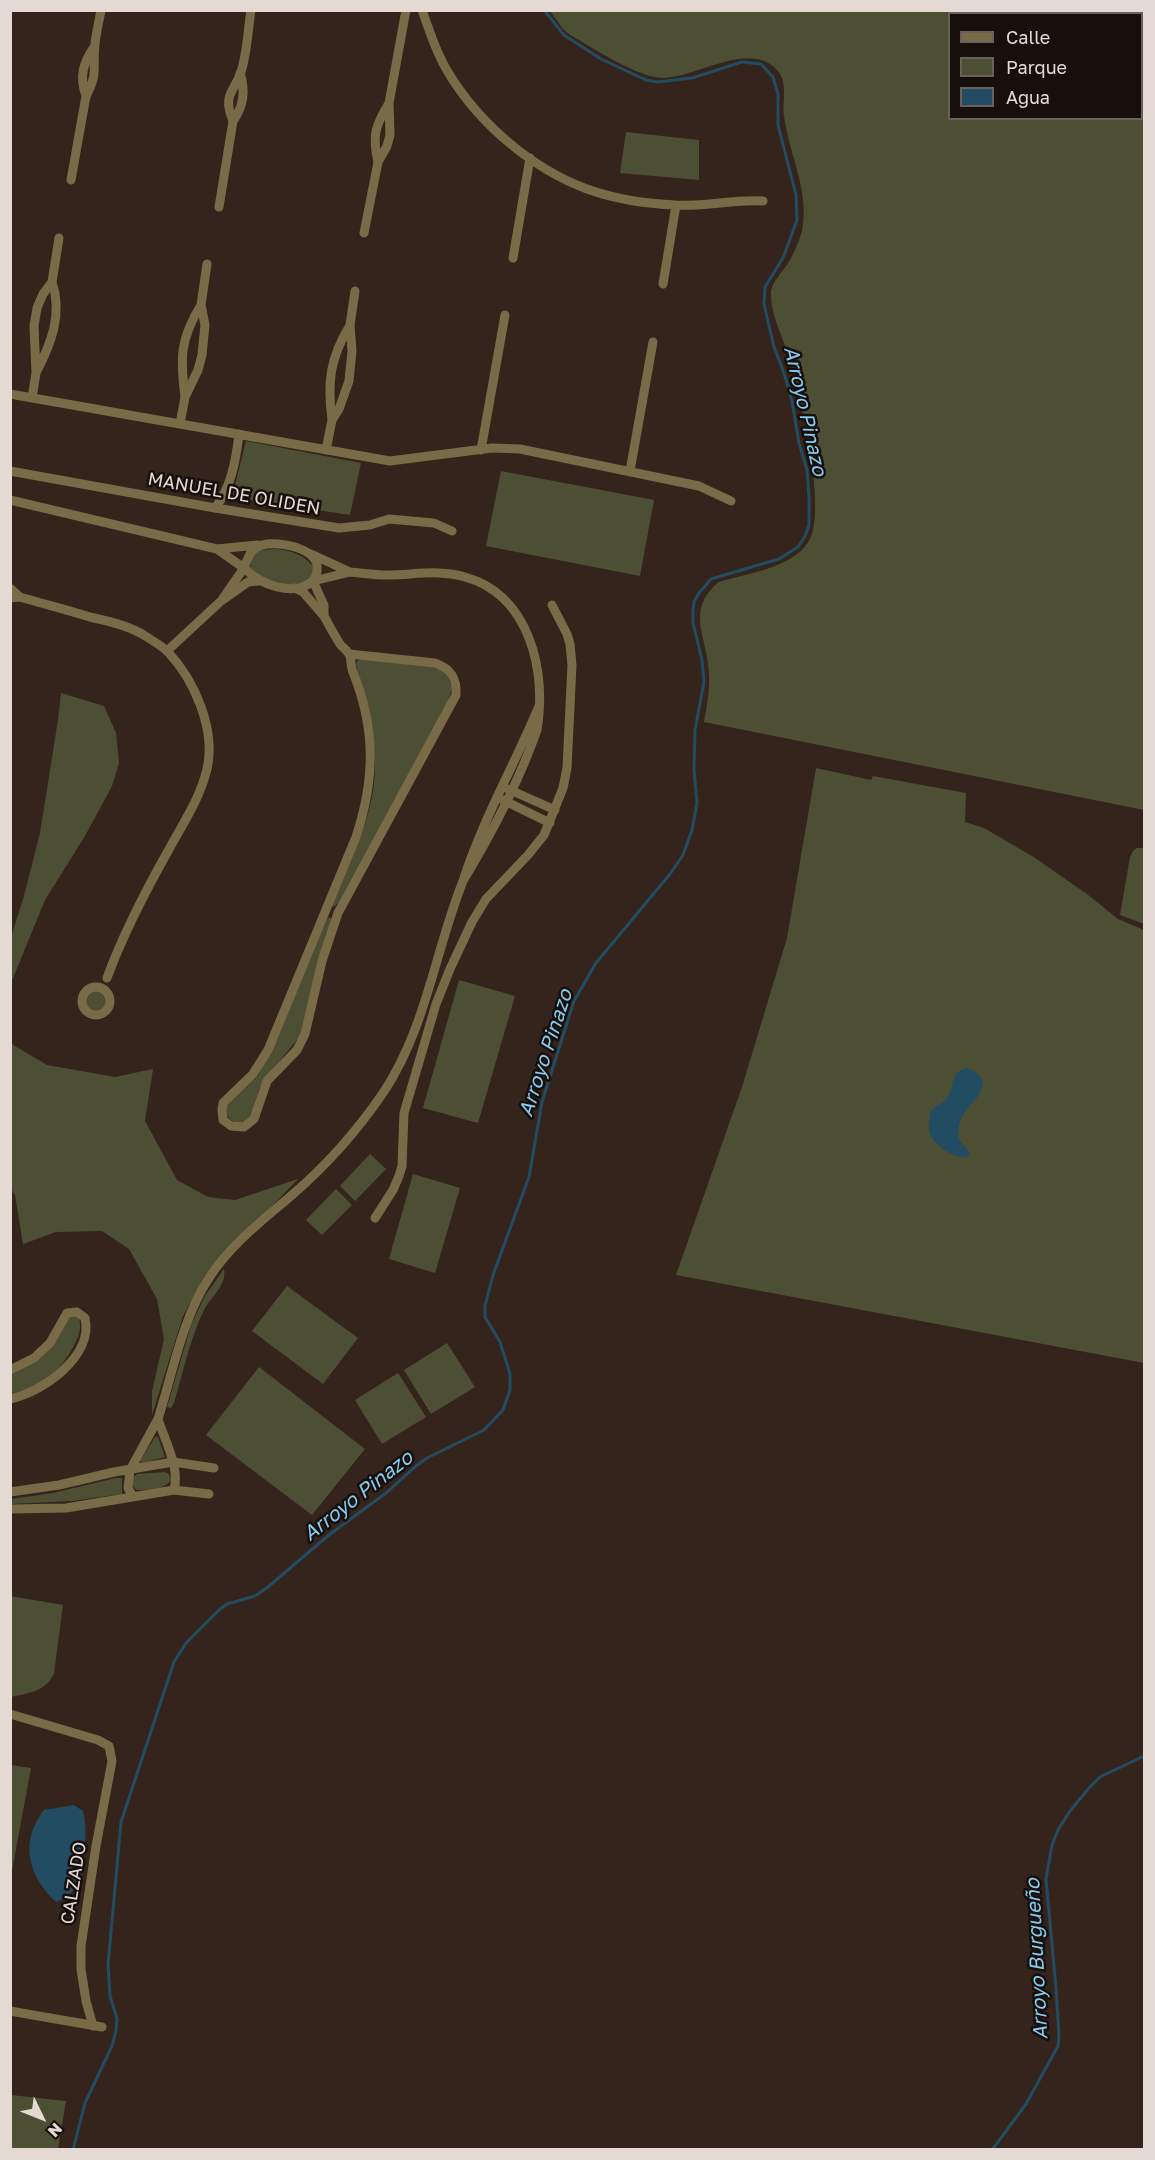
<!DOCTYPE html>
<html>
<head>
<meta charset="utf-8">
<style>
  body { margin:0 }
  #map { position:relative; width:1155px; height:2160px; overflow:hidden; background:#35241c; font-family:"Golos Text",sans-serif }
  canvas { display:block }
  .frame { position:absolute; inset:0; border:12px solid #e5d9d4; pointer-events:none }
  .legend { position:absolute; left:948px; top:12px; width:195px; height:108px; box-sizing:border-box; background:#170f0c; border:2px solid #69605c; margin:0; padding:8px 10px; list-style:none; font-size:18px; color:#e5d9d4 }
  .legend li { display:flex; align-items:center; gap:12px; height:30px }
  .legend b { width:30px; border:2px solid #69605c }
  .north { position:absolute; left:12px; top:2088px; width:60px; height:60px; -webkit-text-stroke:4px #170f0c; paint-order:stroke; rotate:133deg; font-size:16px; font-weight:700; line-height:24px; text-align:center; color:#e5d9d4 }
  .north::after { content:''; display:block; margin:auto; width:21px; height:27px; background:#e5d9d4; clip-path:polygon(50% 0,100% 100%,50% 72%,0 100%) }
</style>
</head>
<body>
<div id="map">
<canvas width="1155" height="2160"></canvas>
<div class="frame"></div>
<ul class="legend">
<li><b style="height:8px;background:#796b48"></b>Calle</li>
<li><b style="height:16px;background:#4d4f35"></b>Parque</li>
<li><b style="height:16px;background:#224c61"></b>Agua</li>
</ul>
<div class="north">N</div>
</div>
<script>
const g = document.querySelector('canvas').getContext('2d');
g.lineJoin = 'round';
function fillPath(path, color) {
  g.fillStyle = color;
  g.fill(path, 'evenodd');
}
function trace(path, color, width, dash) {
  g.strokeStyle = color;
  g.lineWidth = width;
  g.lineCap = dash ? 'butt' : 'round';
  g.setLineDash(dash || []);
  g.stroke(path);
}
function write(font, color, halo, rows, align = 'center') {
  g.font = font + ' "Golos Text",sans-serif';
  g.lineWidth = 5;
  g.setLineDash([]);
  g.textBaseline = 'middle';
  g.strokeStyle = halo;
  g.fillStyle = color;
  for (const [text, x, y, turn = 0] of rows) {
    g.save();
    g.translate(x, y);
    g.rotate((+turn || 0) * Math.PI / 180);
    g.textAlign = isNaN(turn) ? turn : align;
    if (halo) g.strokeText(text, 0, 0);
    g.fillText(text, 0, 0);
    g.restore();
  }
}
fillPath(new Path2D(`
  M 550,11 L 1144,11 L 1144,810 L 704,722 C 707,706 710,689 709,672 C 707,637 685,609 719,582 C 748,573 801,567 812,534 C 824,496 800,395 788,356 C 783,336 771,316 771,295 C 770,283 784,271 790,260 C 795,251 799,241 802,231 C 810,192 789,154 784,116 C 782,99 789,82 776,69 C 748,41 698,77 664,78 C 637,78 594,48 570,35 L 563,29 ZM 950,14 L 1142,14 L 1142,118 L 950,118 Z
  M 626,132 L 699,140 L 699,180 L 620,173 Z
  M 246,441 L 361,463 L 350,515 L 232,497 Z
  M 501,471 L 654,500 L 640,576 L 486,546 Z
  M 276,549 C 292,551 302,554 313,566 L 313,575 L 304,583 L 287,585 L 259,578 L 250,567 L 253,554 L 259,550 Z
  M 361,659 L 429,666 L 442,671 L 448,677 L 452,688 L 448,702 L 338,903 L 334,907 L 332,905 C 346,870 365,834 372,797 C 381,752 369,707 356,665 L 357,661 Z
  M 61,693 L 104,706 L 116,733 L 119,763 L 112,786 L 85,836 L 45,900 L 11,983 L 11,937 L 24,896 L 40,833 L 58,720 Z
  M 816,768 L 871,780 L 873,776 L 966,793 L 965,822 L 984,828 L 1032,856 L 1087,894 L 1118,919 L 1144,930 L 1144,1363 L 676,1275 L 742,1087 L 787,938 Z
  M 1137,848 L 1144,848 L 1144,924 L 1120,915 L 1130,857 L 1133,851 Z
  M 330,917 L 333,920 L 300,1036 L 264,1080 L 259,1089 L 252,1115 L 242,1124 C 233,1123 227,1119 225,1109 L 229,1102 L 258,1076 L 327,919 Z
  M 459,980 L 515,996 L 478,1123 L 423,1108 Z
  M86 1001a10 10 0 1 1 20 0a10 10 0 1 1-20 0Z
  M 10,1043 L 47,1065 L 115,1077 L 153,1069 L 145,1121 L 177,1180 L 208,1197 L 235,1200 L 298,1179 L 205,1276 L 183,1316 L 152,1415 L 152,1391 L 164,1339 L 157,1299 L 129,1249 L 102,1231 L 56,1232 L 23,1244 L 15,1195 L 11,1189 Z
  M 370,1154 L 386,1169 L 355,1201 L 340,1186 Z
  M 413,1174 L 460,1188 L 435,1273 L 389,1259 Z
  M 336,1189 L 352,1205 L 322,1235 L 306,1220 Z
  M 224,1269 C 227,1286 211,1296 204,1310 C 190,1339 183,1372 174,1403 L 171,1408 L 167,1407 L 191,1325 L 205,1296 Z
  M 287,1286 L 358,1338 L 323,1384 L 252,1331 Z
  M 72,1314 L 79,1318 C 82,1331 78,1338 72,1349 C 58,1375 38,1387 11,1394 L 11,1373 L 27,1365 L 66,1317 Z
  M 447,1343 L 475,1387 L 431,1414 L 404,1370 Z
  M 259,1367 L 365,1449 L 312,1515 L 206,1435 Z
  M 398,1373 L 426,1417 L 382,1444 L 355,1400 Z
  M 155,1437 L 158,1437 L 165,1457 L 142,1463 L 140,1461 Z
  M 165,1472 L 169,1474 L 171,1480 C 164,1490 147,1490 136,1490 L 133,1486 L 133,1478 L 137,1474 Z
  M 116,1478 L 122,1478 L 122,1494 L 72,1501 L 11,1504 L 11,1499 L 53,1493 Z
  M 10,1596 L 63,1605 L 54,1673 C 46,1692 28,1693 11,1697 Z
  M 11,1765 L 31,1768 L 11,1876 L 10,1765 Z
  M 11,2095 L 66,2101 L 58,2149 L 11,2149 Z`), '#4d4f35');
fillPath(new Path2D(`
  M 966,1068 L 976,1072 L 983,1081 C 982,1105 954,1107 959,1140 L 970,1153 L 969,1156 L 965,1158 C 949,1155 926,1142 929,1123 C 930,1119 929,1113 932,1110 C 938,1104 946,1102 949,1094 C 956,1081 949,1075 966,1068 Z
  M 74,1805 L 83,1811 C 87,1828 85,1841 84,1858 C 82,1878 77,1895 56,1902 C 28,1876 19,1842 44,1810 Z`), '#224c61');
trace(new Path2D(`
  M 73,2150 L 85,2103 L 112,2046 L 116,2031 L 117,2019 L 110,1996 L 108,1965 L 121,1822 L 174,1662 L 186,1643 L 220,1609 L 227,1604 L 255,1596 L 268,1587 L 330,1534 L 386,1493 L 416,1466 L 427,1458 L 484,1430 L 503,1410 L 510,1390 L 510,1374 L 500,1342 L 485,1317 L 485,1306 L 493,1275 L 529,1177 L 542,1102 L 574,1001 L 596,963 L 670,874 L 683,855 L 692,830 L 697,803 L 694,770 L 695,730 L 704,682 L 702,660 L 693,623 L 693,611 L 694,602 L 699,593 L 711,579 L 779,559 L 798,547 L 805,536 L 809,525 L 809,497 L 807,470 L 799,443 L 792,401 L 784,373 L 774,347 L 764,304 L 765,287 L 783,258 L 797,220 L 796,195 L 778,125 L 778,94 L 773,77 L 761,64 L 742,62 L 692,78 L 658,82 L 646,80 L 601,59 L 564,35 L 544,10
  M 992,2150 L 1026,2104 L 1058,2046 L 1059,2036 L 1056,1988 L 1046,1879 L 1052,1845 L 1058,1830 L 1070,1811 L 1089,1788 L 1100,1777 L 1144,1756`), '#224c61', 3);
trace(new Path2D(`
  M 422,10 C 430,33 438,57 451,77 C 482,126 533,169 587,189 C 615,199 647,204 676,205 C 706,207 734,199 763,201
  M 94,47 C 83,63 79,77 86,96 C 99,72 92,68 95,44 C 96,33 99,22 101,10
  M 240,73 C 246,91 244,106 233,121 C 222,94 234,93 241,72 C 247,53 248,30 251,10
  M 389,103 L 406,10
  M 71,180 L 86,96
  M 219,207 L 233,121
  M 364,233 L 378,162 L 387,146 L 390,135 L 389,103 C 375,126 372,136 378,162
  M 513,258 L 530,158
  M 52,282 C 63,314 51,344 36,373 L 34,326 L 37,308 L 43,294 L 52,282 L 59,238
  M 663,284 L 676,205
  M 201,305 C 180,339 180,358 185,397 L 198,370 L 202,355 L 205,325 L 201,305 L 207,264
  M 350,325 C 330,358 327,382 332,420 L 339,409 L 349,381 L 352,351 L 350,325 L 355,291
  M 10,394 L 390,461 L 492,448 L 520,449 L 699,486 L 731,501
  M 32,398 L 36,373
  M 180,424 L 185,397
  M 326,450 L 332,420
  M 481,450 L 505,315
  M 10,471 L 215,508 L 339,528 L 370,525 L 389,519 L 434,523 L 452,531
  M 630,471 L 653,342
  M 10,500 L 217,549
  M 215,508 C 231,488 236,460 239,434
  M 267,544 C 288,542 331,552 313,581 C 293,598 260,584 244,568 C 249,554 252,546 267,544 Z
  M 258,545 L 217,549 L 244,568 L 221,601 L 248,582 L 259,581
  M 350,572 C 362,573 375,575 387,575 C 413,575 440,569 465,577 C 530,595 547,672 537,730 C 518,784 492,833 463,881 C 482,821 515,764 539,706
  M 10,588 L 20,597
  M 294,588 L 303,592 L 324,616 L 324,605 L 313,581 L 350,572 L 311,554
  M 10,598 L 20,597 C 44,604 67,610 90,617 C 108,621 126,625 142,634 C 150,639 161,645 168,652 C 195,681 216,730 207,769 C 200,799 182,825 168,851 C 145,892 123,934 107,978
  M 324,616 C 329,625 334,635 340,644 C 342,647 347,650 349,654 C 352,659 350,666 353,672 C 376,730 375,779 356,837 L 268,1050 L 253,1074 L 223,1103 L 222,1110 L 223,1120 L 231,1126 L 244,1127 L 254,1119 L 267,1081 L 297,1050 L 305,1034 L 322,961 L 338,913 L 456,695 C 457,678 451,669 435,663 L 349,654
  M 167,651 L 221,601
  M 508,789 L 555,810
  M 503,800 L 550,823
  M82 1001a14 14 0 1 1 28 0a14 14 0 1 1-28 0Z
  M 375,1218 L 393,1190 L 399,1176 L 402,1166 L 404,1113 L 436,1004 L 450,969 L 472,922 L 486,899 L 528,855 L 544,835 L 563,788 L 567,768 L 572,665 L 570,644 L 567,634 L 552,605
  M 10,1370 L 34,1358 L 50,1343 L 67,1313 L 77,1312 L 85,1318 C 94,1356 43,1392 10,1399
  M 158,1419 C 173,1372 182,1319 209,1278 C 231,1244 262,1221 292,1195 C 327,1165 357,1131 383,1093 C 426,1029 435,951 463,881
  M 10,1492 L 59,1485 L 114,1472 L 173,1462 L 214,1468
  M 133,1497 L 128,1488 L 130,1470 L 158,1419 C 165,1441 180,1467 174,1490
  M 10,1509 L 66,1508 L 174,1490 L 209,1494
  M 10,1714 L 98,1740 L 109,1746 L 112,1761 L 96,1846 L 81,1946 L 81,1969 L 86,2001 L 93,2026
  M 10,2011 L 102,2027`), '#796b48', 9);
write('18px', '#e5d9d4', '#170f0c', [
  ["MANUEL DE OLIDEN",234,494,10],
  ["CALZADO",74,1883,-81]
]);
write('italic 20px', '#85ccf2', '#170f0c', [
  ["Arroyo Pinazo",805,411,77],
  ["Arroyo Pinazo",546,1053,-72],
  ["Arroyo Pinazo",358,1496,-38],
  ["Arroyo Burgueño",1037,1959,-93]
]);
</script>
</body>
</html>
